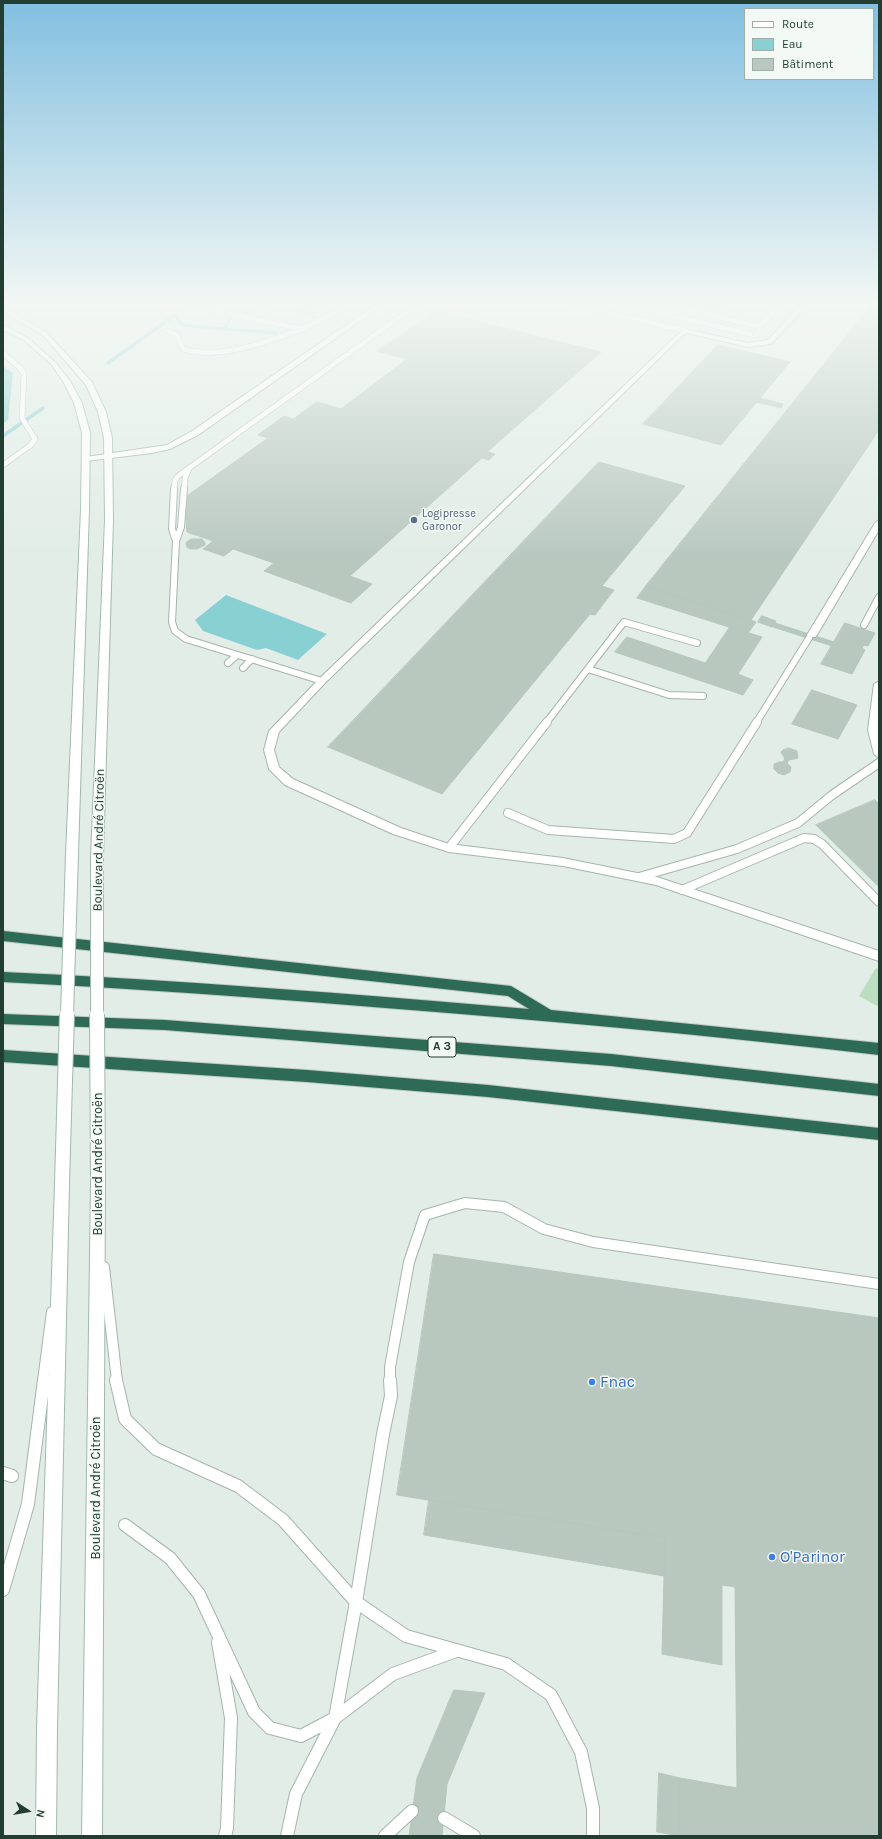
<!DOCTYPE html>
<html>
<head>
<meta charset="utf-8">
<style>
  body { margin:0 }
  #map { position:relative; width:882px; height:1839px; overflow:hidden; background:#e2ede7; font-family:Karla,sans-serif }
  canvas { display:block }
  .frame { position:absolute; inset:0; border:4px solid #223e33; pointer-events:none }
  .legend { position:absolute; left:744px; top:8px; width:130px; height:72px; box-sizing:border-box; background:#f3f9f5; border:1px solid #9faea7; margin:0; padding:5px 7px; list-style:none; font-size:12px; color:#223e33 }
  .legend li { display:flex; align-items:center; gap:8px; height:20px }
  .legend b { width:20px; border:1px solid #9faea7 }
  .north { position:absolute; left:8px; top:1791px; width:40px; height:40px; -webkit-text-stroke:3px #f3f9f5; paint-order:stroke; rotate:102deg; font-size:11px; font-weight:700; line-height:16px; text-align:center; color:#223e33 }
  .north::after { content:''; display:block; margin:auto; width:14px; height:18px; background:#223e33; clip-path:polygon(50% 0,100% 100%,50% 72%,0 100%) }
</style>
</head>
<body>
<div id="map">
<canvas width="882" height="1839"></canvas>
<div class="frame"></div>
<ul class="legend">
<li><b style="height:5px;background:#fff"></b>Route</li>
<li><b style="height:11px;background:#89d0d3"></b>Eau</li>
<li><b style="height:11px;background:#b8c8bf"></b>Bâtiment</li>
</ul>
<div class="north">N</div>
</div>
<script>
const g = document.querySelector('canvas').getContext('2d');
g.lineJoin = 'round';
function fillPath(path, color) {
  g.fillStyle = color;
  g.fill(path, 'evenodd');
}
function trace(path, color, width, dash) {
  g.strokeStyle = color;
  g.lineWidth = width;
  g.lineCap = dash ? 'butt' : 'round';
  g.setLineDash(dash || []);
  g.stroke(path);
}
function write(font, color, halo, rows, align = 'center') {
  g.font = font + ' Karla,sans-serif';
  g.lineWidth = 3;
  g.setLineDash([]);
  g.textBaseline = 'middle';
  g.strokeStyle = halo;
  g.fillStyle = color;
  for (const [text, x, y, turn = 0] of rows) {
    g.save();
    g.translate(x, y);
    g.rotate((+turn || 0) * Math.PI / 180);
    g.textAlign = isNaN(turn) ? turn : align;
    if (halo) g.strokeText(text, 0, 0);
    g.fillText(text, 0, 0);
    g.restore();
  }
}
fillPath(new Path2D(`
  M 876,968 L 879,969 L 879,1007 L 859,996 Z`), '#bbdec0');
fillPath(new Path2D(`
  M 3,366 L 13,373 L 8,420 L 3,424 Z
  M 226,595 L 327,634 L 298,660 L 266,648 L 257,650 L 203,631 L 195,620 Z`), '#89d0d3');
trace(new Path2D(`
  M 243,313 L 267,303
  M 225,329 L 277,333
  M 108,363 L 175,315 L 182,325 L 225,329 L 230,318
  M 3,436 L 43,408`), '#89d0d3', 3.5);
const building = new Path2D(`
  M 311,303 L 327,303 L 331,305 L 323,309 L 317,306 L 308,310 L 315,313 L 306,316 L 294,311 Z
  M 677,303 L 723,303 L 715,312 Z
  M 873,303 L 879,303 L 879,430 L 751,620 L 646,586 Z
  M 437,311 L 601,352 L 487,452 L 341,409 L 407,359 L 377,351 Z
  M 718,345 L 790,362 L 721,445 L 643,424 Z
  M 760,398 L 783,404 L 781,408 L 757,402 Z
  M 317,402 L 495,454 L 489,460 L 482,458 L 350,576 L 372,584 L 351,603 L 264,571 L 274,563 L 233,549 L 224,556 L 203,549 L 213,541 L 187,532 L 184,498 L 268,438 L 258,435 L 284,416 L 293,419 Z
  M 599,462 L 685,486 L 602,586 L 614,590 L 595,615 L 590,614 L 442,794 L 328,747 Z
  M 191,539 L 202,539 L 205,543 L 205,545 L 197,549 L 190,549 L 187,547 L 186,543 Z
  M 646,586 L 751,620 L 756,622 L 748,633 L 637,598 Z
  M 762,616 L 776,621 L 772,627 L 758,622 Z
  M 775,623 L 834,642 L 832,646 L 773,627 Z
  M 845,623 L 875,633 L 868,646 L 864,645 L 862,648 L 865,650 L 852,674 L 821,664 Z
  M 730,627 L 762,637 L 738,674 L 753,680 L 743,695 L 618,653 L 630,638 L 705,663 Z
  M 627,637 L 630,638 L 618,653 L 615,652 Z
  M 812,690 L 857,705 L 838,739 L 792,724 Z
  M 789,748 L 797,751 L 798,758 L 789,760 L 787,763 L 791,767 L 790,772 L 784,775 L 778,773 L 774,769 L 774,764 L 779,762 L 783,762 L 785,759 L 781,752 L 783,750 Z
  M 875,800 L 879,804 L 879,887 L 816,825 Z
  M 434,1254 L 879,1318 L 879,1836 L 680,1836 L 680,1778 L 737,1788 L 735,1587 L 722,1585 L 722,1665 L 662,1654 L 665,1538 L 397,1495 Z
  M 429,1500 L 665,1538 L 664,1576 L 424,1535 Z
  M 454,1690 L 485,1693 L 447,1784 L 442,1836 L 409,1836 L 417,1778 Z
  M 659,1773 L 680,1778 L 680,1836 L 657,1832 Z`);
fillPath(building, '#b8c8bf');
trace(building, '#b5c7bd', 1);
const laneFar4 = new Path2D(`
  M 571,303 L 686,331
  M 619,303 L 750,334
  M 661,303 L 756,326 L 763,323 L 780,303
  M 192,306 L 302,329 L 339,311 L 343,308 L 343,303
  M 168,331 L 177,335 L 183,349 C 221,360 266,342 302,329
  M 3,353 L 20,368 L 24,374 L 22,418 L 35,439 L 31,445 L 3,465
  M 174,490 L 175,480 L 178,476 L 419,303
  M 184,490 L 185,478 L 189,469`);
const laneFar3 = new Path2D(`
  M 174,489 L 172,529 L 176,541
  M 184,489 L 181,527 L 176,541 L 172,622 L 175,631 L 186,639 L 322,681
  M 864,625 L 879,597
  M 228,663 L 237,655
  M 243,668 L 252,659
  M 588,669 L 669,695 L 703,696
  M 546,723 L 624,622 L 697,643
  M 756,723 L 809,638`);
const laneFar2 = new Path2D(`
  M 508,813 L 548,830 L 674,839 L 687,833 L 757,722
  M 449,848 L 547,722
  M 639,877 L 737,849 L 798,823 L 832,795 L 879,763
  M 682,890 L 804,838 L 814,839 L 822,844 L 879,902`);
const laneFar1 = new Path2D(`
  M 104,1267 L 117,1381
  M 43,1381 L 52,1312
  M 390,1381 L 390,1367 L 409,1262 L 425,1215 L 465,1203 L 504,1207 L 544,1229 L 593,1242 L 879,1284`);
const lane = new Path2D(`
  M 116,1380 L 125,1419 L 156,1449 L 238,1486 L 283,1520 L 356,1602 L 406,1636 L 506,1664 L 551,1695 L 581,1752 L 593,1808 L 593,1836
  M 3,1473 L 12,1476
  M 125,1525 L 170,1558 L 199,1594 L 254,1712 L 270,1728 L 301,1736 L 335,1718 L 393,1674 L 456,1651
  M 3,1590 L 28,1504 L 44,1380
  M 218,1642 L 231,1718 L 227,1828 L 225,1836
  M 444,1818 L 474,1836
  M 287,1836 L 296,1794 L 335,1718 L 356,1602 L 383,1434 L 391,1396 L 390,1380
  M 385,1836 L 412,1811`);
const street = new Path2D(`
  M 378,303 L 386,303 L 198,435 L 170,449 L 152,453 L 86,461 L 82,459 L 86,457 L 167,445 L 192,431 Z
  M 802,303 L 809,303 L 772,343 L 770,344 L 748,347 L 687,333 L 680,338 L 325,683 L 279,732 L 274,750 L 279,767 L 293,779 L 401,828 L 449,844 L 563,858 L 657,877 L 879,951 L 879,961 L 656,885 L 563,866 L 449,852 L 393,834 L 285,785 L 269,769 L 264,750 L 269,731 L 319,679 L 676,336 L 686,329 L 748,343 L 768,340 Z
  M 879,520 L 879,530 L 817,635 L 815,637 L 809,637 L 807,635 L 875,523 Z
  M 879,681 L 879,758 L 874,754 L 868,730 L 874,684 Z`);
const secondary = new Path2D(`
  M 3,307 L 47,333 L 92,382 L 106,412 L 112,438 L 113,520 L 103,857 L 101,860 L 93,860 L 91,857 L 105,520 L 104,438 L 98,412 L 86,385 L 43,335 L 3,312 Z
  M 3,325 L 28,338 L 55,362 L 70,381 L 82,403 L 90,433 L 89,509 L 78,854 L 76,857 L 68,857 L 66,854 L 81,509 L 82,433 L 74,403 L 63,381 L 51,364 L 24,340 L 3,330 Z
  M 98,1175 L 103,1177 L 105,1182 L 102,1836 L 82,1836 L 91,1182 L 93,1177 Z
  M 62,1176 L 67,1178 L 69,1183 L 57,1728 L 56,1836 L 36,1836 L 37,1728 L 55,1183 L 57,1178 Z`);
const highway = new Path2D(`
  M 3,931 L 511,986 L 551,1010 L 879,1043 L 879,1055 C 711,1035 542,1020 373,1007 C 250,997 127,988 3,982 L 3,972 C 178,980 354,994 529,1009 L 508,996 L 3,941 Z
  M 3,1014 L 165,1020 L 611,1054 L 879,1084 L 879,1096 L 611,1066 L 165,1030 L 3,1024 Z
  M 3,1050 L 307,1070 L 488,1085 L 879,1128 L 879,1140 L 488,1097 L 307,1082 L 3,1062 Z`);
trace(laneFar4, '#a5b5ad', 6);
trace(laneFar3, '#a5b5ad', 8);
trace(laneFar2, '#a5b5ad', 10);
trace(laneFar1, '#a5b5ad', 12);
trace(lane, '#a5b5ad', 14);
trace(street, '#a5b5ad', 2);
trace(secondary, '#a0b9ae', 2);
trace(highway, '#c1c9c6', 2);
trace(laneFar4, '#fff', 5);
trace(laneFar3, '#fff', 6);
trace(laneFar2, '#fff', 8);
trace(laneFar1, '#fff', 10);
trace(lane, '#fff', 12);
fillPath(street, '#fff');
fillPath(secondary, '#fff');
fillPath(highway, '#2d6b57');
const secondaryBridgeFar1 = new Path2D(`
  M 97,857 L 97,1015
  M 67,1015 L 72,854`);
const secondaryBridge = new Path2D(`
  M 97,1014 L 98,1182
  M 62,1183 L 67,1014`);
trace(secondaryBridgeFar1, '#a0b9ae', 14, []);
trace(secondaryBridge, '#a0b9ae', 16, []);
trace(secondaryBridgeFar1, '#fff', 12);
trace(secondaryBridge, '#fff', 14);
const sky = g.createLinearGradient(0, 0, 0, 561);
sky.addColorStop(0, '#82bfe0');
sky.addColorStop(0.54, '#f2f7f4');
sky.addColorStop(1, '#f2f7f400');
g.fillStyle = sky;
g.fillRect(0, 0, 882, 561);
for (const [x, y, r, color] of [
  [414,520,4,"#5c6f8a"],
  [592,1382,4,"#3f7fe0"],
  [772,1557,4,"#3f7fe0"]
]) {
  const dot = new Path2D();
  dot.arc(x, y, r, 0, 2 * Math.PI);
  g.fillStyle = color;
  g.fill(dot);
  trace(dot, '#f3f9f5', 1.5);
}
write('11px', '#4e5e75', '#f3f9f5', [
  ["Logipresse",422,514],
  ["Garonor",422,527]
], 'left');
for (const [x, y, w] of [
  [442,1047,28]
]) {
  const box = new Path2D();
  box.roundRect(x - w / 2, y - 10, w, 20, 3);
  g.fillStyle = '#f3f9f5';
  g.fill(box);
  trace(box, '#223e33', 1);
}
write('bold 12px', '#223e33', null, [
  ["A 3",442,1047]
]);
write('13px', '#223e33', '#f3f9f5', [
  ["Boulevard André Citroën",99,840,-89],
  ["Boulevard André Citroën",98,1164,-90],
  ["Boulevard André Citroën",96,1488,-90]
]);
write('16px', '#366cbe', '#f3f9f5', [
  ["Fnac",600,1382],
  ["O'Parinor",780,1557]
], 'left');
</script>
</body>
</html>
